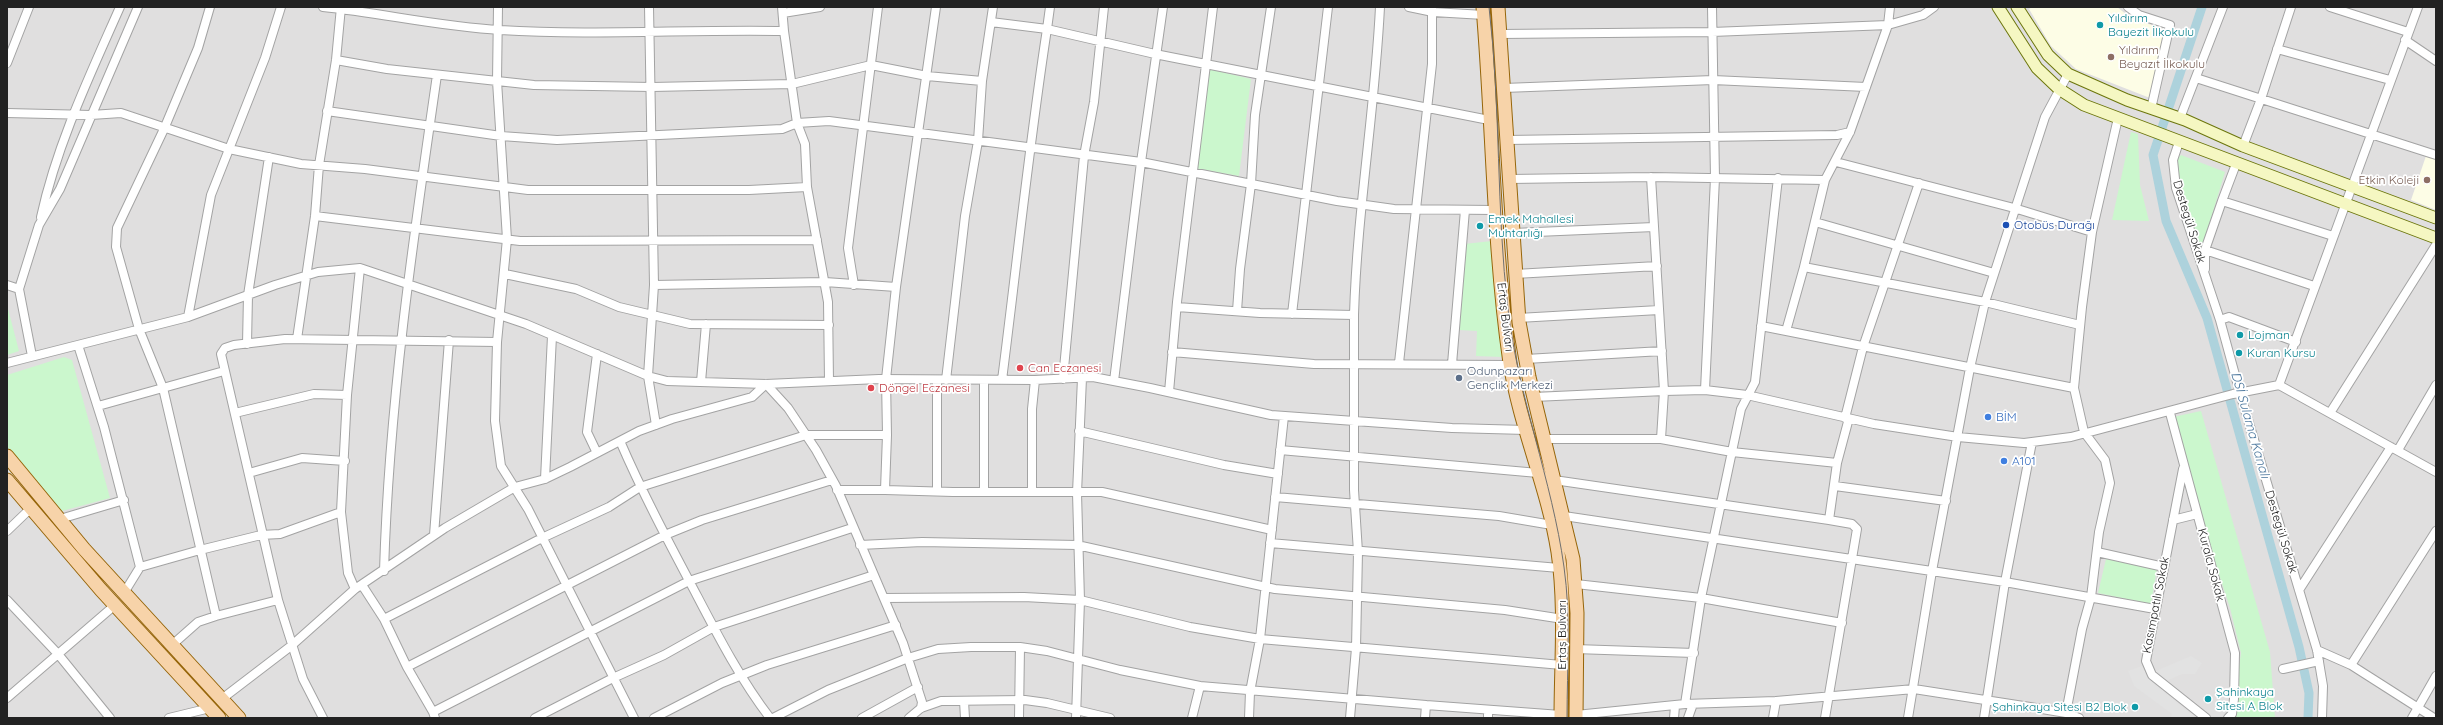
<!DOCTYPE html>
<html>
<head>
<meta charset="utf-8">
<style>
  body { margin:0 }
  #map { position:relative; width:2443px; height:725px; overflow:hidden; background:#f1eee9; font-family:Quicksand,sans-serif }
  canvas { display:block }
  .frame { position:absolute; inset:0; border:8px solid #222; pointer-events:none }
</style>
</head>
<body>
<div id="map">
<canvas width="2443" height="725"></canvas>
<div class="frame"></div>
</div>
<script>
const g = document.querySelector('canvas').getContext('2d');
g.lineJoin = 'round';
function fillPath(path, color) {
  g.fillStyle = color;
  g.fill(path, 'evenodd');
}
function trace(path, color, width, dash) {
  g.strokeStyle = color;
  g.lineWidth = width;
  g.lineCap = dash ? 'butt' : 'round';
  g.setLineDash(dash || []);
  g.stroke(path);
}
function write(font, color, halo, rows, align = 'center') {
  g.font = font + ' Quicksand,sans-serif';
  g.lineWidth = 3.5;
  g.setLineDash([]);
  g.textBaseline = 'middle';
  g.strokeStyle = halo;
  g.fillStyle = color;
  for (const [text, x, y, turn = 0] of rows) {
    g.save();
    g.translate(x, y);
    g.rotate((+turn || 0) * Math.PI / 180);
    g.textAlign = isNaN(turn) ? turn : align;
    if (halo) g.strokeText(text, 0, 0);
    g.fillText(text, 0, 0);
    g.restore();
  }
}
fillPath(new Path2D(`
  M 7,7 L 2436,7 L 2436,718 L 7,718 Z`), '#e0dfdf');
fillPath(new Path2D(`
  M 2032,7 L 2117,7 L 2131,18 L 2166,30 L 2150,98 L 2076,69 L 2051,46 L 2029,9 Z
  M 2426,156 L 2436,159 L 2436,210 L 2411,200 Z`), '#fdfde6');
fillPath(new Path2D(`
  M 1209,69 L 1251,79 L 1239,176 L 1195,168 Z
  M 2131,132 L 2138,134 L 2140,185 L 2149,221 L 2112,220 Z
  M 2181,155 L 2225,172 L 2202,248 L 2198,245 L 2179,179 L 2177,159 Z
  M 1492,241 L 1503,357 L 1476,356 L 1477,331 L 1459,330 L 1464,244 Z
  M 7,305 L 19,351 L 7,355 Z
  M 64,357 L 72,360 L 110,498 L 62,511 L 7,447 L 7,375 Z
  M 2201,411 L 2270,652 L 2275,718 L 2232,718 L 2241,653 L 2230,608 L 2207,538 L 2173,417 Z
  M 2106,559 L 2157,568 L 2151,604 L 2098,593 Z`), '#cbf7cd');
fillPath(new Path2D(`
  M 2191,656 L 2202,663 L 2195,674 L 2182,674 L 2166,681 L 2156,671 Z
  M 2142,666 L 2152,682 L 2196,718 L 2171,718 L 2172,714 L 2134,686 L 2128,671 Z`), '#e2e2e2');
trace(new Path2D(`
  M 2202,7 L 2153,155 L 2166,221 L 2207,318 L 2299,647 L 2309,693 L 2308,718`), '#add2dc', 9);
const street = new Path2D(`
  M 323,7 C 382,13 441,27 500,30 C 595,36 690,29 784,31 L 782,7
  M 649,7 L 654,285 L 648,376 L 656,425
  M 1409,7 L 1433,12 L 1484,15
  M 1712,7 L 1715,178 L 1705,390 L 1747,395 L 1874,424 L 1958,437 L 2024,443 L 2071,437 L 2233,394 L 2279,385 L 2436,472
  M 1890,7 L 1888,25 L 1850,132 L 1825,180 L 1804,267 L 1985,302 L 2080,325
  M 2128,7 L 2139,15 L 2170,25 L 2151,109
  M 2330,7 L 2408,32
  M 783,13 L 820,7
  M 991,22 L 1047,29 L 1050,7
  M 1500,34 L 1712,32 L 1888,25 L 1923,15 L 1934,7
  M 2405,40 L 2436,61
  M 2277,49 L 2390,80
  M 336,60 L 387,69 L 534,85 L 652,87 L 792,84 L 871,65 L 927,76 L 982,81
  M 7,63 L 29,7
  M 2196,78 L 2436,155
  M 1504,88 L 1713,80 L 1866,87
  M 327,111 L 501,136 L 557,140 L 782,129 L 797,123 L 784,31
  M 7,113 L 91,115 L 121,113 L 229,149 L 301,164 L 365,169 L 528,190 L 749,190 L 807,187 L 828,302 L 829,381
  M 2180,118 L 2223,7
  M 1507,140 L 1837,135 L 1850,132
  M 2179,142 L 2173,160 L 2176,188 L 2220,320 L 2240,393 L 2317,650 L 2323,686 L 2322,718
  M 2243,146 L 2261,99 L 2291,7
  M 1836,162 L 2014,208 L 2092,232
  M 1651,177 L 1664,391 L 1705,390
  M 1510,179 L 1651,177 L 1825,180
  M 807,187 L 805,144 L 797,123 L 829,121 L 1141,162 L 1337,201 L 1394,209 L 1494,210
  M 2222,201 L 2236,164
  M 315,216 L 520,241 L 817,240
  M 41,217 C 57,144 90,75 120,7
  M 1815,222 L 1994,273
  M 1513,233 L 1654,227
  M 2205,250 L 2222,201 L 2333,236
  M 2205,269 L 2205,250 L 2314,286
  M 505,274 L 576,289 L 619,307 L 690,324 L 829,325
  M 1515,274 L 1657,266
  M 7,285 L 19,289
  M 854,285 L 848,248 L 878,7
  M 896,287 L 936,7
  M 1177,307 L 1260,313 L 1354,315 L 1354,490 L 1358,552 L 1356,648 L 1350,718
  M 1237,311 L 1240,269 L 1251,184 L 1255,115 L 1271,7
  M 1292,314 L 1328,7
  M 1354,315 C 1357,212 1375,110 1380,7
  M 188,317 L 211,195 L 265,58 L 281,7
  M 1518,318 L 1659,310
  M 2220,320 L 2229,317 L 2296,342
  M 1761,326 L 2074,388
  M 1786,331 L 1804,267
  M 297,339 L 315,216 L 319,165 L 336,60 L 341,7
  M 497,342 L 495,421 L 501,466 L 528,509 L 634,718
  M 247,344 L 248,295 L 269,157
  M 78,345 L 104,427 L 140,567 L 124,593
  M 1172,352 L 1314,364 L 1511,365
  M 597,354 L 587,432 L 597,453
  M 32,356 L 19,289 L 39,225 L 60,189 L 138,7
  M 1526,359 L 1662,351
  M 7,363 L 188,317 L 275,285 L 318,272 L 360,268 L 526,324 L 648,376 L 667,381 L 766,384 L 879,379 L 1035,380 L 1093,377 L 1150,388 L 1271,415 L 1452,428 L 1526,430
  M 1399,363 L 1432,64 L 1432,7
  M 1452,364 L 1465,210
  M 1063,379 L 1084,156 L 1094,102 L 1104,7
  M 937,380 L 937,491
  M 946,380 L 965,216 L 978,141 L 982,81 L 993,7
  M 984,380 L 984,492
  M 1002,380 C 1017,263 1029,145 1047,29 L 1155,54 L 1489,120
  M 1114,381 L 1141,162 L 1163,7
  M 701,382 L 706,324
  M 2279,385 L 2418,7
  M 1169,392 L 1177,302 L 1213,7
  M 1534,397 L 1664,391 L 1661,439
  M 98,406 L 224,371
  M 235,413 L 314,394 L 347,395
  M 2170,413 L 2235,653 L 2234,699 L 2232,714 L 2228,718
  M 2330,413 L 2436,245
  M 1845,418 L 1863,347 L 1919,183
  M 1079,431 L 1224,465 L 1278,474
  M 1544,439 L 1661,439 L 1732,452 L 1837,463
  M 620,441 C 642,492 668,541 694,590 C 717,634 740,679 770,718
  M 2032,442 L 2005,582 L 2155,609
  M 1280,450 L 1538,473
  M 2398,450 L 2436,385
  M 2183,469 L 2146,661 L 2152,675 L 2206,718
  M 249,473 L 302,458 L 345,461
  M 545,479 L 552,336
  M 1554,480 L 1829,520 L 1852,524 L 1857,529 L 1825,718
  M 1835,486 L 1946,501
  M 837,490 L 885,490 L 887,435
  M 885,490 L 953,492 L 1102,492 L 1272,530
  M 1032,492 L 1032,409 L 1035,380
  M 1275,497 L 1499,516 L 1552,525
  M 1564,516 L 2005,582 L 1984,718
  M 60,519 L 124,500
  M 1829,520 L 1837,463 L 1849,418
  M 2173,520 L 2197,514
  M 7,531 L 31,508
  M 434,535 L 449,340
  M 1270,543 L 1559,568
  M 860,545 L 922,542 L 1077,545 L 1275,589 L 1505,610 L 1563,619
  M 2097,552 L 2164,567
  M 140,567 L 200,550 L 261,535 L 280,534 L 341,512
  M 384,571 C 389,404 413,240 437,75
  M 1576,584 L 1701,598 L 1842,623
  M 362,585 L 384,619
  M 355,589 L 348,573 L 341,512 L 347,395 L 360,268
  M 2299,590 L 2391,447
  M 884,598 L 1024,597 L 1080,600 L 1190,627 L 1260,639 L 1562,665
  M 7,600 L 58,654 L 110,718
  M 278,600 L 221,354 L 225,348 L 234,345 L 285,339 L 497,342 L 507,239 L 497,81 L 498,7
  M 216,616 L 278,600 L 303,679 L 323,718
  M 172,645 L 198,622 L 216,616 L 163,388 L 139,329 L 116,247 L 117,228 L 164,129 L 198,48 L 210,7
  M 1575,649 L 1694,653
  M 2317,650 L 2351,665 L 2434,718
  M 2351,665 L 2436,531
  M 407,667 L 384,619 L 542,538 L 609,507 L 640,487 L 806,435 L 887,435 L 886,379 L 896,287 L 825,282 L 654,285
  M 2283,669 L 2319,661
  M 7,698 L 115,605
  M 223,698 L 291,646 L 355,589 L 445,528 L 515,487 L 545,479 L 570,467 L 639,431 L 672,419 L 752,397 L 766,384 L 788,408 L 816,450 L 836,486 L 903,643 L 922,702 L 921,708
  M 964,701 L 965,718
  M 1685,704 L 1701,598 L 1741,409 L 1755,382 L 1778,178
  M 433,712 L 407,667 L 665,535 L 702,520 L 832,480
  M 2066,713 L 2082,629 L 2091,597 L 2099,532 L 2110,483 L 2105,460 L 2084,432 L 2074,388 L 2082,307 L 2092,232 L 2118,118
  M 1576,715 L 1685,704 L 1776,701
  M 169,718 L 210,708
  M 435,718 L 433,712 L 689,581 L 852,528
  M 535,718 L 613,678 L 664,655 L 714,627 L 874,575
  M 654,718 L 722,683 L 767,665 L 896,625
  M 773,718 L 828,690 L 908,658 L 938,649 L 971,647 L 1020,647 L 1047,651 L 1120,670 L 1200,686 L 1426,705
  M 862,718 L 918,687
  M 909,718 L 921,708 L 941,701 L 1025,700 L 1047,703 L 1110,718
  M 1019,718 L 1020,647
  M 1076,718 L 1080,600 L 1077,493 L 1082,378
  M 1192,718 L 1200,686
  M 1249,718 L 1250,692 L 1260,639 L 1284,416
  M 1425,718 L 1426,705 L 1561,715
  M 1488,718 L 1488,710
  M 1674,718 L 1675,706
  M 1688,718 L 1693,704
  M 1773,718 L 1776,701 L 1914,689 L 2030,707 L 2066,713 L 2079,718
  M 1908,718 L 1932,571 L 1970,368 L 1985,302 L 2045,117 L 2068,74
  M 2412,718 L 2436,676`);
const secondary = new Path2D(`
  M 1998,7 L 2037,68 L 2059,89 L 2084,105 L 2436,238
  M 2017,7 L 2048,55 L 2068,74 L 2127,100 L 2185,120 L 2243,146 L 2436,218`);
const primary = new Path2D(`
  M 1483,7 C 1493,126 1493,245 1510,363 C 1520,427 1548,488 1558,552 C 1566,607 1561,663 1561,718
  M 1498,7 L 1519,322 L 1529,377 L 1573,559 L 1577,613 L 1576,718
  M 7,456 L 84,549 L 239,718
  M 7,480 L 101,590 L 219,718`);
trace(street, '#a3a3a3', 10);
trace(secondary, '#6c760c', 13);
trace(primary, '#966509', 15);
trace(street, '#fff', 8);
trace(secondary, '#f5f7c2', 11);
trace(primary, '#f7d3a9', 13);
trace(new Path2D(`
  M 1489,7 C 1501,108 1496,209 1508,309 C 1518,397 1552,480 1564,567 C 1571,616 1567,668 1567,718`), '#707070', 1);
for (const [x, y, r, color] of [
  [2100,25,4,"#0f9aa8"],
  [2111,57,4,"#8d6e63"],
  [2427,180,4,"#8d6e63"],
  [2006,225,4,"#1a4fb4"],
  [1480,226,4,"#0f9aa8"],
  [2240,335,4,"#0f9aa8"],
  [2239,353,4,"#0f9aa8"],
  [1020,368,4,"#e0444e"],
  [1459,378,4,"#5c6f8a"],
  [871,388,4,"#e0444e"],
  [1988,417,4,"#3f7fe0"],
  [2004,461,4,"#3f7fe0"],
  [2208,699,4,"#0f9aa8"],
  [2135,707,4,"#0f9aa8"]
]) {
  const dot = new Path2D();
  dot.arc(x, y, r, 0, 2 * Math.PI);
  g.fillStyle = color;
  g.fill(dot);
  trace(dot, '#fff', 1.5);
}
write('12px', '#0d838f', '#fff', [
  ["Yıldırım",2108,18],
  ["Bayezit İlkokulu",2108,32],
  ["Emek Mahallesi",1488,219],
  ["Muhtarlığı",1488,233],
  ["Lojman",2248,335],
  ["Kuran Kursu",2247,353],
  ["Şahinkaya",2216,692],
  ["Sitesi A Blok",2216,706],
  ["Şahinkaya Sitesi B2 Blok",2127,707,"right"]
], 'left');
write('12px', '#785e54', '#fff', [
  ["Yıldırım",2119,50],
  ["Beyazıt İlkokulu",2119,64],
  ["Etkin Koleji",2419,180,"right"]
], 'left');
write('12px', '#222', '#fff', [
  ["Destegül Sokak",2189,222,73],
  ["Ertaş Bulvarı",1505,317,83],
  ["Destegül Sokak",2281,532,73],
  ["Kuralcı Sokak",2211,565,75],
  ["Kasımpatılı Sokak",2156,605,-79],
  ["Ertaş Bulvarı",1562,635,-90]
]);
write('12px', '#164399', '#fff', [
  ["Otobüs Durağı",2014,225]
], 'left');
write('12px', '#be3a42', '#fff', [
  ["Can Eczanesi",1028,368],
  ["Döngel Eczanesi",879,388]
], 'left');
write('12px', '#4e5e75', '#fff', [
  ["Odunpazarı",1467,371],
  ["Gençlik Merkezi",1467,385]
], 'left');
write('12px', '#366cbe', '#fff', [
  ["BİM",1996,417],
  ["A101",2012,461]
], 'left');
write('italic 13px', '#4c779d', '#fff', [
  ["DSİ Sulama Kanalı",2250,425,74]
]);
</script>
</body>
</html>
